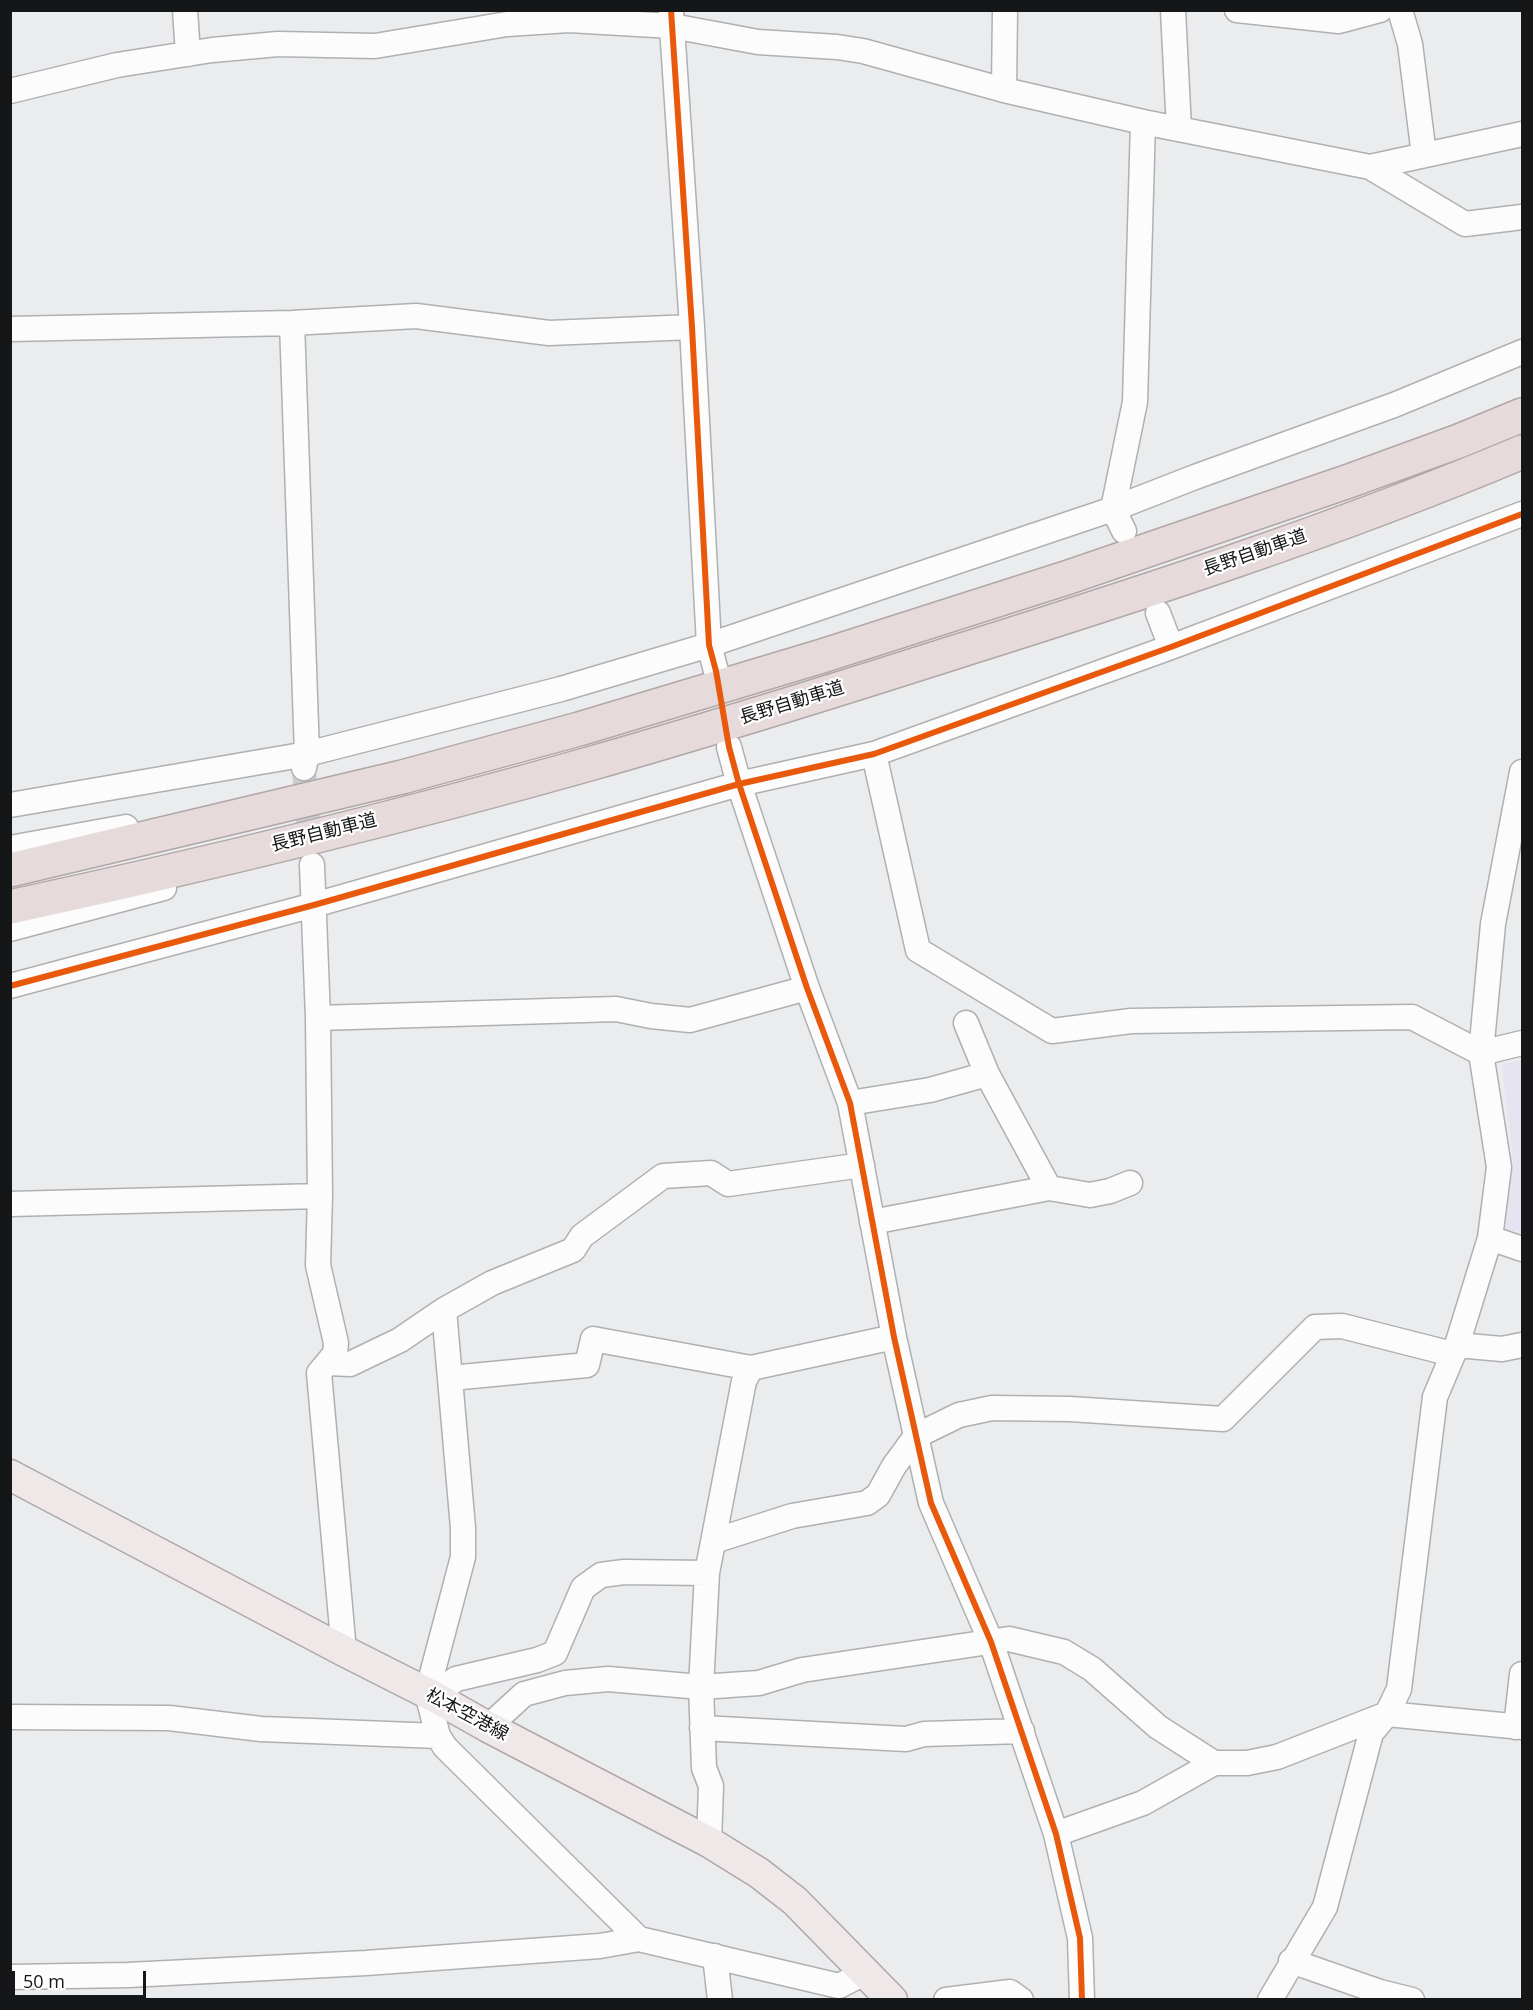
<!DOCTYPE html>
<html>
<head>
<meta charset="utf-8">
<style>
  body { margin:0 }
  #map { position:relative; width:1533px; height:2010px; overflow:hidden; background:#eaecee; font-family:"Open Sans",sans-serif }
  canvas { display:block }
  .frame { position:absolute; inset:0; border:12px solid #151618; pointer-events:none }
  .scale { position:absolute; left:12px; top:1971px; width:134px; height:27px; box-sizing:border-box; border:3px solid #151618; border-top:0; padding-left:8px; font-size:18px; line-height:21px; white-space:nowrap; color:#151618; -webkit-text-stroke:4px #fff; paint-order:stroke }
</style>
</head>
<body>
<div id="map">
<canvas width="1533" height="2010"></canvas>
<div class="frame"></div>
<div class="scale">50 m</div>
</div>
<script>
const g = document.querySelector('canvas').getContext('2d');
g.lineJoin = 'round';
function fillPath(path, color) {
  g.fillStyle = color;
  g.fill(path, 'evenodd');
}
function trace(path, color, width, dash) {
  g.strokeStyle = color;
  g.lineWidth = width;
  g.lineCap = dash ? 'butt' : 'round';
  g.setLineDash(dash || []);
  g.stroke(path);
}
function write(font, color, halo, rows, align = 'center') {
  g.font = font + ' "Open Sans","Noto Sans JP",sans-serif';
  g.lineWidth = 4.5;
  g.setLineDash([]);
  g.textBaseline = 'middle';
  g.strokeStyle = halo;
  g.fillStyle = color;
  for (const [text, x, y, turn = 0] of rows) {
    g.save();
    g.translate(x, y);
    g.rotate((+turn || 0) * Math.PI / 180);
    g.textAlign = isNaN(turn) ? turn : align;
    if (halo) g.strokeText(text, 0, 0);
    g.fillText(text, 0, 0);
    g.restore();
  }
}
fillPath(new Path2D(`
  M 1522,1060 L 1522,1233 L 1505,1229 L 1513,1160 L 1502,1064 Z`), '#e6e4f1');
trace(new Path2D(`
  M 304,770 L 311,854`), '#caccce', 24, [24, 12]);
const minor = new Path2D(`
  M 185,10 L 188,54
  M 1173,10 L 1179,129
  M 1237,10 L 1339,21 L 1380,10
  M 1400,10 L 1410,44 L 1424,155
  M 671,12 L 692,327 L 709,645 L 716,671
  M 1004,90 L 1005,10
  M 10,91 L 117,65 L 212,50 L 278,44 L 375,46 L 507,24 L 569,20 L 672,26 L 758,42 L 837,47 L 863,51 L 1004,90 L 1143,122 L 1370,167 L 1465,224 L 1522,217
  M 1370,167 L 1522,134
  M 292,323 L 307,754 L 304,768
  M 10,329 L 292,323 L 416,316 L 549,333 L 692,327
  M 1124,531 L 1113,509 L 1135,402 L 1143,122
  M 1158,613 L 1171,647
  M 729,747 L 739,784 L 807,988 L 850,1103 L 894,1337 L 931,1503 L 991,1642 L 1056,1834 L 1080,1938 L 1082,2000
  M 874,754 L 918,950 L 1052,1031 L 1131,1021 L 1412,1017 L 1481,1053 L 1522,1043
  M 10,805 L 307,754 L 561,689 L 709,645 L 1113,509 L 1195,477 L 1394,405 L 1522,352
  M 10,848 L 126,827
  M 312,865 L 318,1018 L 320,1196 L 318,1265 L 336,1343 L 335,1354 L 319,1373 L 344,1651
  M 10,929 L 164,888
  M 10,986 L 314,905 L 739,784 L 874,754 L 1171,647 L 1522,514
  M 318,1018 L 616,1009 L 651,1016 L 690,1020 L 807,988
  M 966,1023 L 987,1074 L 1049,1188 L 1090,1195 L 1110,1191 L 1130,1183
  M 850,1103 L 930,1090 L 987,1074
  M 10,1204 L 320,1196
  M 872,1222 L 1049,1188
  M 1490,1238 L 1522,1249
  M 444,1310 L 463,1528 L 463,1557 L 427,1693 L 438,1736 L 445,1747 L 639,1939
  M 1457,1345 L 1502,1349 L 1522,1345
  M 329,1363 L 350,1364 L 400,1340 L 444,1310 L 492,1283 L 573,1250 L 582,1236 L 663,1176 L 711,1173 L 728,1184 L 862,1165
  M 451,1378 L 587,1365 L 593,1339 L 751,1368 L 894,1337
  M 714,1541 L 792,1516 L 867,1503 L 878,1495 L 894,1466 L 916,1436 L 959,1415 L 992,1408 L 1070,1409 L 1223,1419 L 1315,1327 L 1342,1326 L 1452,1354
  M 433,1696 L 456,1679 L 537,1660 L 555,1653 L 583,1588 L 601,1575 L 624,1572 L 707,1573
  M 10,1717 L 169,1718 L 261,1729 L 438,1736
  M 488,1727 L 524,1694 L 565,1683 L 608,1679 L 701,1687 L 759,1683 L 802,1670 L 1009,1639 L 1064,1652 L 1092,1669 L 1158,1727 L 1214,1763
  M 1516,1727 L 1522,1674
  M 702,1728 L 906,1739 L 924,1734 L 1022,1731
  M 1056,1834 L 1143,1803 L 1214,1763 L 1247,1763 L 1277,1757 L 1387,1714 L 1522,1727
  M 709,1842 L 711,1786 L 704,1768 L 701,1687 L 707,1573 L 744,1381 L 751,1368
  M 715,1956 L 720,2000
  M 1291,1961 L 1380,1992 L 1412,2000
  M 10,1977 L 128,1975 L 366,1963 L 600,1946 L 639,1939 L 839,1986 L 866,1972
  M 946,2000 L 1010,1992 L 1021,2000
  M 1270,2000 L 1325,1907 L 1371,1733 L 1387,1714 L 1399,1689 L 1435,1397 L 1457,1345 L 1490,1238 L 1499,1167 L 1481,1053 L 1493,924 L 1522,772`);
const major = new Path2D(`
  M 10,1475 L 344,1651 L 433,1696 L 488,1727 L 709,1842 L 759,1873 L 795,1901 L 892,2000`);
const highway = new Path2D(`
  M 10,870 L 402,777 L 579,729 L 822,656 L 1069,577 L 1349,481 L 1459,441 L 1522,415
  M 10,907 C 204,865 398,818 589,764 C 708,730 827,693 946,655 C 1140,594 1335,531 1522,452`);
trace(minor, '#afb0b2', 27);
trace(major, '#b1a6a8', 33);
trace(highway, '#b1a6a8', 36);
trace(minor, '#fcfcfc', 24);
trace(major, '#efe8e8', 30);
trace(highway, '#e6dadb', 33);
trace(new Path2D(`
  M 671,10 L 692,327 L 709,645 L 716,671 L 729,747 L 739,784 L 807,988 L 850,1103 L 894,1337 L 931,1503 L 991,1642 L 1056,1834 L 1080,1938 L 1082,2000
  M 10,986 L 314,905 L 739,784 L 874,754 L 1171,647 L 1522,514`), '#e8590c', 6);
write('18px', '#151618', '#fff', [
  ["長野自動車道",1255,553,-19],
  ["長野自動車道",792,703,-17],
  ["長野自動車道",324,833,-14],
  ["松本空港線",467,1715,28]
]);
</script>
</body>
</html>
